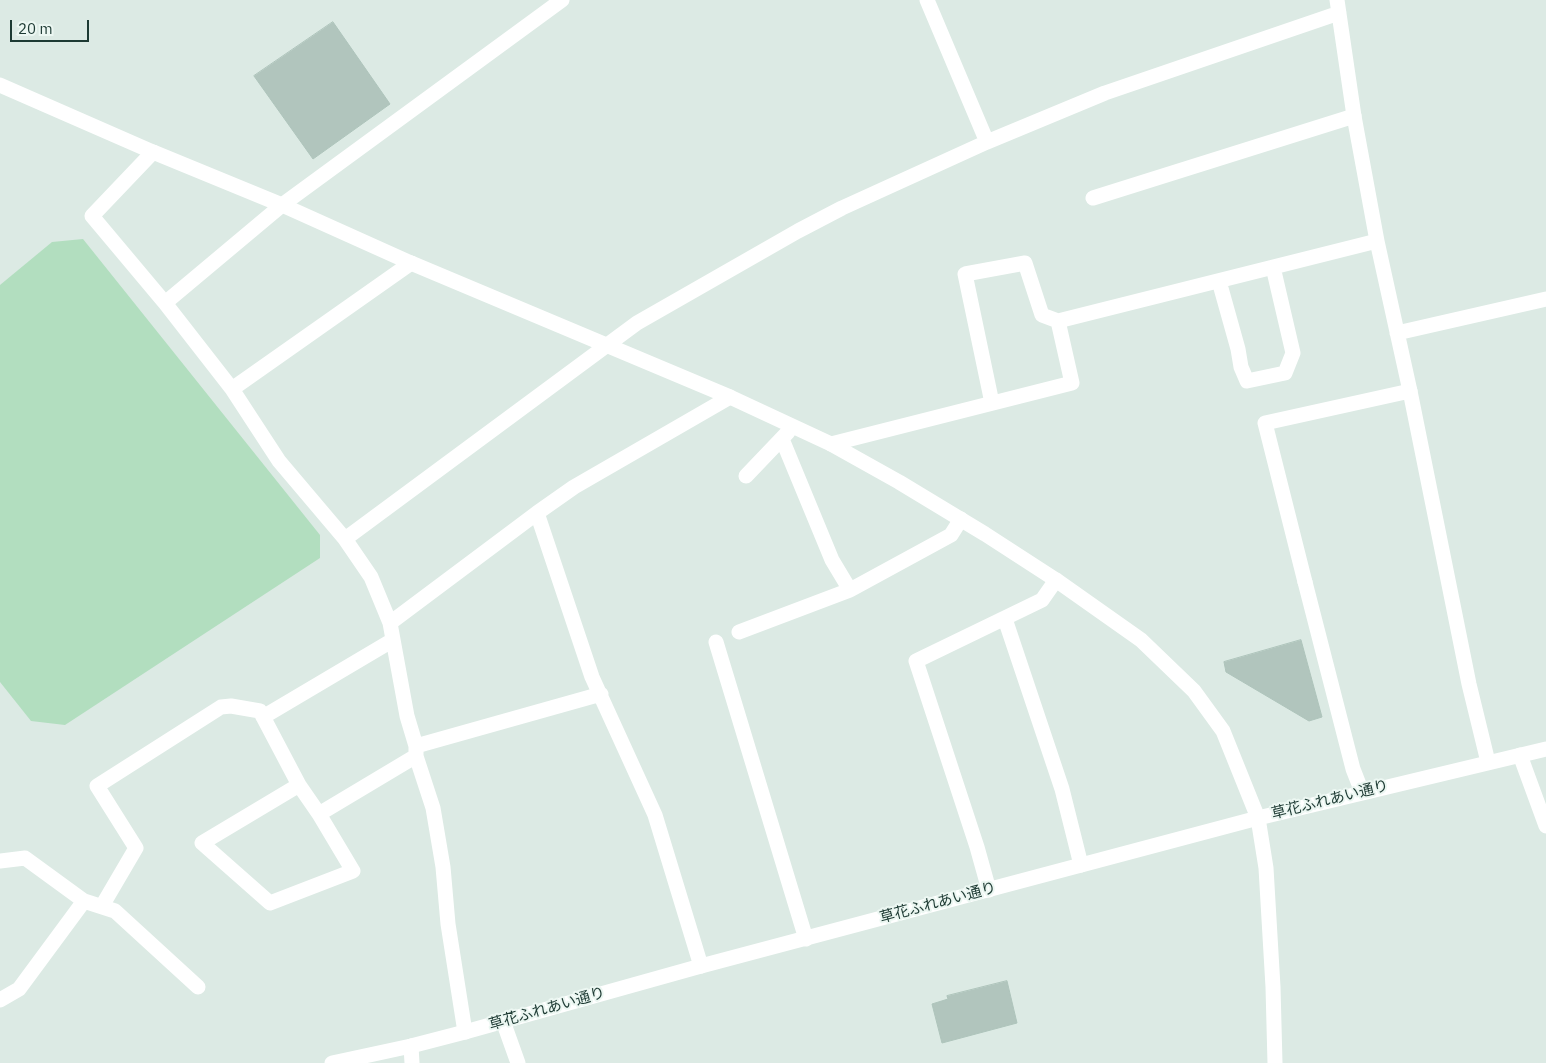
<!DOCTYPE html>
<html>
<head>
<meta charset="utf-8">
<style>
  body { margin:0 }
  #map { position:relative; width:1546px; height:1063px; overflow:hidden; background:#dceae4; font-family:"IBM Plex Sans",sans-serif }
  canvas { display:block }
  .scale { position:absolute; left:10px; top:20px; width:79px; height:22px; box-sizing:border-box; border:2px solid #1d3a33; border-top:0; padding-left:6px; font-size:15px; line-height:18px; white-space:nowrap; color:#1d3a33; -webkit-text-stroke:4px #ecf7f2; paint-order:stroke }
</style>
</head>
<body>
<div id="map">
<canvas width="1546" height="1063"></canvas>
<div class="scale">20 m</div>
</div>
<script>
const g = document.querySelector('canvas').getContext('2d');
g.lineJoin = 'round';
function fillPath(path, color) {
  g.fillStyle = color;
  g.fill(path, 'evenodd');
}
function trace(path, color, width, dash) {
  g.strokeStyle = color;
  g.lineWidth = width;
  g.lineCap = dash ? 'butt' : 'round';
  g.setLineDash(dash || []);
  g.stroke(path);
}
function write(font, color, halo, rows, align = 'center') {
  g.font = font + ' "IBM Plex Sans","Noto Sans JP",sans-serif';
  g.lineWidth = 4;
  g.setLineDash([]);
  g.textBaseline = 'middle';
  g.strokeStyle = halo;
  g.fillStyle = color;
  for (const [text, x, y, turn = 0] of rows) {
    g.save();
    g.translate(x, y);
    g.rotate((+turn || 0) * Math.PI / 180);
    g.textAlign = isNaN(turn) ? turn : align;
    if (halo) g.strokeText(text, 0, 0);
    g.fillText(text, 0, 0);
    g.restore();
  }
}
fillPath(new Path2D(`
  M 83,239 L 320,535 L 320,558 L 65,725 L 31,721 L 0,682 L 0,285 L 52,242 Z`), '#b2debf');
const building = new Path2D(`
  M 333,22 L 390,104 L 313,159 L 254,76 Z
  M 1301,640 L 1322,717 L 1309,721 L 1226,672 L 1224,662 Z
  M 1007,981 L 1017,1023 L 942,1043 L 932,1004 L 948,999 L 947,996 Z`);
fillPath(building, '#b1c5bd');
trace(building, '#aec4bb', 1);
trace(new Path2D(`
  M 1093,198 L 1354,116
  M 782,439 L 832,560 L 850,590 L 951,535 L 961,519
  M 746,476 L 788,432
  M 1305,582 L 1265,423 L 1410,391
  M 1005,619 L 1062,789 L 1081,865
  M 739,632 L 850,590
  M 716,642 L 806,939
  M 989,890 L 977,847 L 916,661 L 1042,600 L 1056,580
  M 411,1046 L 412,1063`), '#fff', 15);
trace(new Path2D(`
  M 927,0 L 987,142
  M 1337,0 L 1354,116 L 1377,241 L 1410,391 L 1469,684 L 1488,762
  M 153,152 L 92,216 L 165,303 L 232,389 L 279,461 L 345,539 L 371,577 L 390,623 L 407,716 L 416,746 L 416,756 L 433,808 L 443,867 L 448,924 L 465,1032
  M 1219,281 L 1238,349 L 1241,367 L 1247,381 L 1285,373 L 1293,353 L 1273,267
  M 165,303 L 282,205 L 562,0
  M 1397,333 L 1546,299
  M 232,389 L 411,263
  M 992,403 L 965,274 L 1025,263 L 1042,315 L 1058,321
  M 831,444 L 1072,383 L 1058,321 L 1377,241
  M 537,513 L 592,677 L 655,815 L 701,966
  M 345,539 L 637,323 L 798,231 L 842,208 L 987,142 L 1105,93 L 1339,13
  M 1305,582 L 1353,769 L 1362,792
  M 390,623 L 537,513 L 574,487 L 730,397
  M 263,717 L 393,640
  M 416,746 L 601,694
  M 1520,755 L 1546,826
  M 299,785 L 202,843 L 270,903 L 353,871 L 319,814
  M 0,861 L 25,858 L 84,901 L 115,911 L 198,987
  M 102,906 L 136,848 L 97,786 L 221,707 L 231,706 L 260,711 L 299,785 L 319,814 L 416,756
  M 0,1000 L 19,989 L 84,901
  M 503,1021 L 518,1063`), '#fff', 15);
trace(new Path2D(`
  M 0,85 L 153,152 L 282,205 L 411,263 L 730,397 L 831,444 L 899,482 L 985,534 L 1056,580 L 1141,640 L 1194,691 L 1223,731 L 1258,818 L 1266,868 L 1273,987 L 1275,1063
  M 332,1063 L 411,1046 L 465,1032 L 701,966 L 1258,818 L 1546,749`), '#fff', 15);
write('15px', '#1d3a33', '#ecf7f2', [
  ["草花ふれあい通り",1330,800,-14],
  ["草花ふれあい通り",938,903,-15],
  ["草花ふれあい通り",547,1009,-16]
]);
</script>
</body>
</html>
